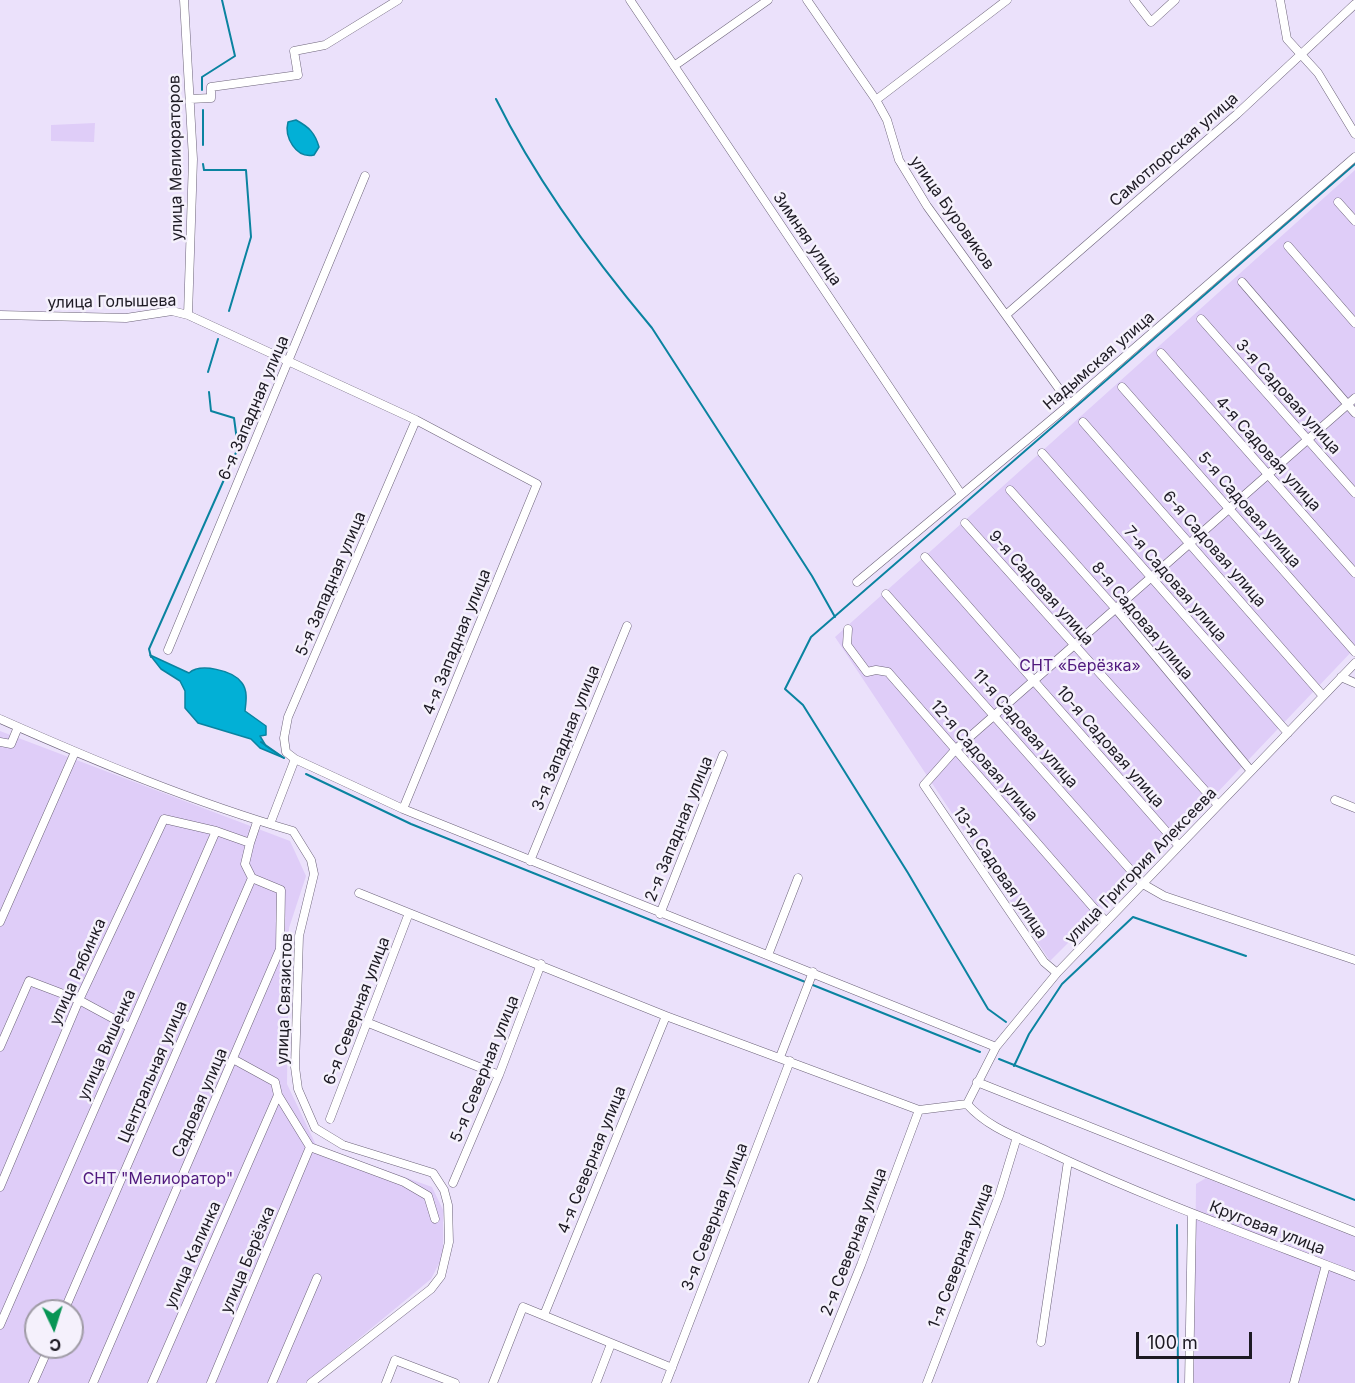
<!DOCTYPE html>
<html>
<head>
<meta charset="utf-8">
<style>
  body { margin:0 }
  #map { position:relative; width:1355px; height:1383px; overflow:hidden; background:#ebe1fb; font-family:Inter,sans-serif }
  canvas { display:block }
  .north { position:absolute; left:24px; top:1299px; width:60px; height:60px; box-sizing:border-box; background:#f5f1fc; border:2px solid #9f9ba5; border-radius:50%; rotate:176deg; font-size:16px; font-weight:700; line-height:24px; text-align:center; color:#1d1a23 }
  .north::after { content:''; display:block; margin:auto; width:21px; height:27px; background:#089555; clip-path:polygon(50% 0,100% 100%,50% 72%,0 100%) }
  .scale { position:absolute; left:1136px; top:1332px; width:116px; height:27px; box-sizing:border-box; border:3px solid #1d1a23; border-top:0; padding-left:8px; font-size:18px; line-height:21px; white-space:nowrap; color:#1d1a23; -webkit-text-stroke:4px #f5f1fc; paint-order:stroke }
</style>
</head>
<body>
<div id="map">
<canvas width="1355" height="1383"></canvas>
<div class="north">С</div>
<div class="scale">100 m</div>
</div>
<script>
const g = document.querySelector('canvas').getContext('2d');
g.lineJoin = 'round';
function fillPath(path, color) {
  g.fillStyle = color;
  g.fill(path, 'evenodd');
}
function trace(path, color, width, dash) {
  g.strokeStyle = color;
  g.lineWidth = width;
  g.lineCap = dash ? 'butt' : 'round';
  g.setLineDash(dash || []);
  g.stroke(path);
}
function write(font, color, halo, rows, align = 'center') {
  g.font = font + ' Inter,sans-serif';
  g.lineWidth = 5;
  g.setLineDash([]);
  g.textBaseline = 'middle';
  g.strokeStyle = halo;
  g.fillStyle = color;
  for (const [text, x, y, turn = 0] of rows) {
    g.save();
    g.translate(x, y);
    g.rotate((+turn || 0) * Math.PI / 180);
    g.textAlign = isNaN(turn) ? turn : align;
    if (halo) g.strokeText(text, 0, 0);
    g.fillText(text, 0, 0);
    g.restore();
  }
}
fillPath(new Path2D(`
  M 95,123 L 94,142 L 51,141 L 51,125 Z
  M 1355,170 L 1355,648 L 1194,817 L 1050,961 L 835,637 Z
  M 0,731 L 290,841 L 306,876 L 289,928 L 287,1084 L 316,1145 L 432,1187 L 443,1210 L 443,1256 L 431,1279 L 305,1383 L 0,1383 ZM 36,1311 L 72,1311 L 72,1347 L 36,1347 Z
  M 1206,1178 L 1355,1237 L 1355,1383 L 1194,1383 L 1196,1184 Z`), '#dfcdf8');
const water = new Path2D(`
  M 296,120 C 309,127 315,133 319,147 L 314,155 C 296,159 284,137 288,122 Z
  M 150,655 L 189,673 C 200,663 233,670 242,683 C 248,691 246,702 245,711 L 266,726 L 266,735 L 260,736 L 266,746 L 284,758 L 260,748 L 251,739 L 198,723 L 185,708 L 185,691 L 180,681 L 161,669 Z`);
fillPath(water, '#02b0d6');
trace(water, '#0a83a0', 1.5);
trace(new Path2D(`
  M 202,90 L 202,77 L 235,56 L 222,0
  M 496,99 C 536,180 594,259 652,328 L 812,576 L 835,617
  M 203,110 L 203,145
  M 203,164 L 204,170 L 246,170 L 251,237 L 229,311
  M 208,372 L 218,339
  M 151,657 L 149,649 L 238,448 L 234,418 L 211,411 L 209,392
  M 261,742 L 284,758
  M 306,774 L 411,824 L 980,1052
  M 1006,1022 L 988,1009 L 908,873 L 803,705 L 785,689 L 811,637 L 1355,164
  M 999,1059 L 1355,1200
  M 1014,1066 L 1029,1034 L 1062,984 L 1133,917 L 1246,956
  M 1177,1225 L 1178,1383`), '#0a83a0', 2);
const street = new Path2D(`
  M 184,0 L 193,159 L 188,315
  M 630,0 L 961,494
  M 807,0 L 876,100 L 887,120 L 899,160 L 927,206 L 1070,404
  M 1134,0 L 1151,22 L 1175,0
  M 1280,0 L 1287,39 L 1318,73 L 1355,134
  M 674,66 L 768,0
  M 190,99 L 211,98 L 211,87 L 298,75 L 294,51 L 325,45 L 398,0
  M 876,100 L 1007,0
  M 1338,202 L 1355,221
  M 1288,246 L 1355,323
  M 1242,282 L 1355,413
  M 1007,314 L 1237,114 L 1355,4
  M 0,315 L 126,318 L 172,311 L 188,315 L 416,420 L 537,484 L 403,809
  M 1201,319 L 1355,493
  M 1161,353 L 1355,573
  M 1122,387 L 1355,652
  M 416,420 L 288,717 L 284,738 L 286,752 L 295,759 L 403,809 L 996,1047
  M 1083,422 L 1323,696
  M 1042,453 L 1288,733
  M 1010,490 L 1116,609 L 1251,771
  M 965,523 L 1218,805
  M 925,557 L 1179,846
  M 857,582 L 1070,404 L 1355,157
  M 886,594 L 1143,884 L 1164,896 L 1355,960
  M 848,629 L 847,645 L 867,672 L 876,670 L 888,672 L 1106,922
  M 168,650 L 365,176
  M 1341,677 L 1355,683
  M 0,719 C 95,761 193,802 293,831 L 311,860 L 314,874 L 299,936 L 295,1067 L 298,1089 L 315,1128 L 343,1145 L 433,1173 L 444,1190 L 448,1205 L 449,1242 L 441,1276 L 431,1289 L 311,1383
  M 0,742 L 11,744 L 18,727
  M 1335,800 L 1355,808
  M 270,824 L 295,759
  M 530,861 L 627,626
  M 359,893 L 666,1016 L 919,1110 L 967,1104
  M 660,914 L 723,755
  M 0,922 L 75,752
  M 768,955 L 798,878
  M 1057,973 L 1044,962 L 924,785 L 956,749 L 1355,398
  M 366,1022 L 499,1075
  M 0,1047 L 29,981 L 79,1000 L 129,1027
  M 780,1057 L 813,972
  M 977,1082 L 1355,1232
  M 967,1104 L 996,1047 L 1057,973 L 1355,663
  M 967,1104 C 989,1129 1020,1138 1049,1152 C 1149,1199 1252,1236 1355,1276
  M 330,1119 L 409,913
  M 310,1147 L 404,1182 L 428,1196 L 435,1219
  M 453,1183 L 499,1075 L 541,964
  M 0,1187 L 79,1000 L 164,819 L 216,831
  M 64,1311 L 252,878 L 245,864 L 250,843
  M 544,1315 L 666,1016
  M 0,1325 L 216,831 L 250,843 L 257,822
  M 1041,1342 L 1068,1161
  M 33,1383 L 49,1347
  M 93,1383 L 280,949 L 281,890 L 252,878
  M 152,1383 L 278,1095 L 275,1082 L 233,1059
  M 211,1383 L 310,1147 L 278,1095
  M 272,1383 L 317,1278
  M 386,1383 L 395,1360 L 455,1383
  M 493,1383 L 523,1307 L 672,1368
  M 596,1383 L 611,1344
  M 666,1383 L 790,1061
  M 813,1383 L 861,1265 L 919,1110
  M 927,1383 L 999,1196 L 1017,1137
  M 1189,1383 L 1192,1215
  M 1294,1383 L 1326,1265`);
trace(street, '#6d647a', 9);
trace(street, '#fff', 8);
write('16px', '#1d1a23', '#f5f1fc', [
  ["Самотлорская улица",1174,150,-41],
  ["улица Мелиораторов",176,158,-91],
  ["улица Буровиков",952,213,55],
  ["Зимняя улица",807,239,56],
  ["улица Голышева",112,302,-1],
  ["Надымская улица",1099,361,-41],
  ["3-я Садовая улица",1288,397,48],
  ["6-я Западная улица",254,408,-67],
  ["4-я Садовая улица",1268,454,48],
  ["5-я Садовая улица",1249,510,49],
  ["6-я Садовая улица",1214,549,49],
  ["5-я Западная улица",331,584,-67],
  ["7-я Садовая улица",1175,584,49],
  ["9-я Садовая улица",1041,588,48],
  ["8-я Садовая улица",1142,621,50],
  ["4-я Западная улица",457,642,-68],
  ["11-я Садовая улица",1025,729,49],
  ["3-я Западная улица",566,738,-68],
  ["10-я Садовая улица",1110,747,49],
  ["12-я Садовая улица",984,761,49],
  ["2-я Западная улица",679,829,-68],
  ["улица Григория Алексеева",1141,866,-46],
  ["13-я Садовая улица",1000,873,56],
  ["улица Рябинка",78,972,-66],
  ["улица Связистов",285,999,-88],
  ["6-я Северная улица",357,1011,-69],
  ["улица Вишенка",107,1045,-66],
  ["5-я Северная улица",485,1069,-68],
  ["Центральная улица",153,1072,-67],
  ["Садовая улица",200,1103,-67],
  ["4-я Северная улица",592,1160,-68],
  ["3-я Северная улица",715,1217,-69],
  ["Круговая улица",1267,1228,21],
  ["2-я Северная улица",854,1242,-69],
  ["улица Калинка",193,1255,-66],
  ["1-я Северная улица",961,1256,-69],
  ["улица Берёзка",248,1260,-67]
]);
write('16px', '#50197e', '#f5f1fc', [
  ["СНТ «Берёзка»",1080,666],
  ["СНТ \"Мелиоратор\"",158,1179]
]);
</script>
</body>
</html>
